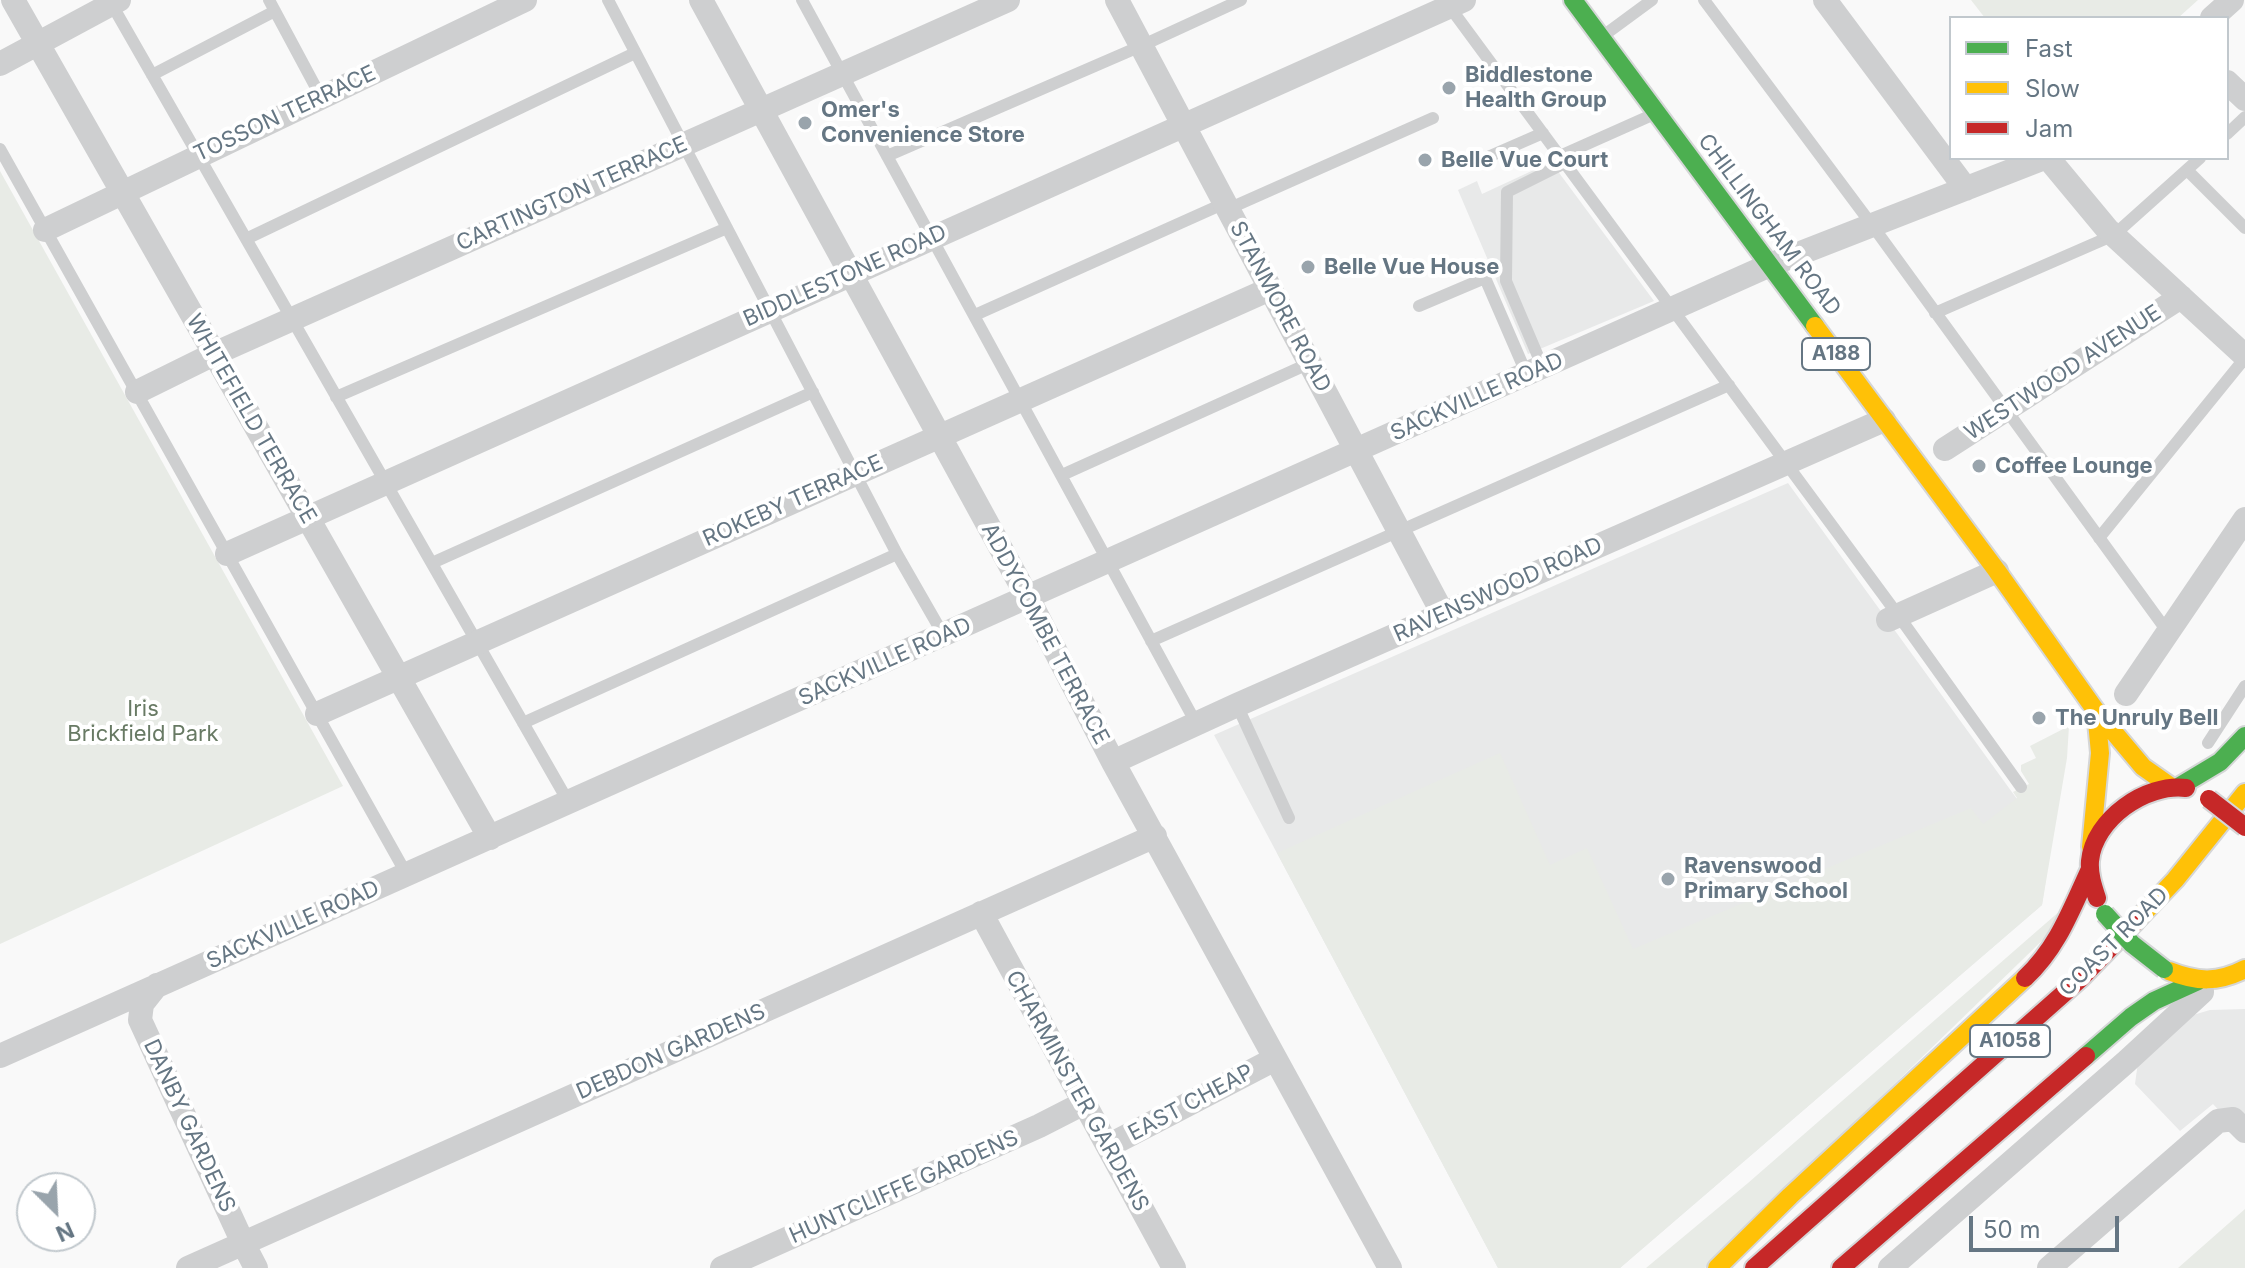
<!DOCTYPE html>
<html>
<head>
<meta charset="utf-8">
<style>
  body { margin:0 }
  #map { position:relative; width:2245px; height:1268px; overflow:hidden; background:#f9f9f9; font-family:Inter,sans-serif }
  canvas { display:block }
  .legend { position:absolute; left:1949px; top:16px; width:280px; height:144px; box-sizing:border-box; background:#fff; border:2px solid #c1c8cd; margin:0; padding:10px 14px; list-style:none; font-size:24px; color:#657683 }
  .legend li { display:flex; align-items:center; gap:16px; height:40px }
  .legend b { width:40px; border:2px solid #c1c8cd }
  .north { position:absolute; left:16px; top:1172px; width:80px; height:80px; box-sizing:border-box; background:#fff; border:2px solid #c1c8cd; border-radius:50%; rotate:156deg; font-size:22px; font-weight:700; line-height:32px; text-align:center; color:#657683 }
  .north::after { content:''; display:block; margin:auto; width:28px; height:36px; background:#99a4ac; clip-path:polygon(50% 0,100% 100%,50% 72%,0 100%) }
  .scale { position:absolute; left:1969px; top:1216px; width:150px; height:36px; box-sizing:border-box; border:4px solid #657683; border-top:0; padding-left:10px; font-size:24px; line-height:28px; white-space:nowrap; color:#657683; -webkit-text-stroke:6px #fff; paint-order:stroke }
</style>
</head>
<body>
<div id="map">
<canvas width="2245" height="1268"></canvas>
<ul class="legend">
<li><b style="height:10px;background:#4caf50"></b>Fast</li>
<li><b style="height:10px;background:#ffc107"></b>Slow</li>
<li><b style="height:10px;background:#c62828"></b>Jam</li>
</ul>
<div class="north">N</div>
<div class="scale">50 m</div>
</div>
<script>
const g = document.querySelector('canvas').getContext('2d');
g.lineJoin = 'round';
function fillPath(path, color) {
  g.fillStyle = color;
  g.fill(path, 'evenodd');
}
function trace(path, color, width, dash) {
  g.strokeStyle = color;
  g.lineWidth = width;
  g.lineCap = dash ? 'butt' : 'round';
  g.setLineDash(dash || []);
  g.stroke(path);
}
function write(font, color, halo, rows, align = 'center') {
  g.font = font + ' Inter,sans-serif';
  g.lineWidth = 8;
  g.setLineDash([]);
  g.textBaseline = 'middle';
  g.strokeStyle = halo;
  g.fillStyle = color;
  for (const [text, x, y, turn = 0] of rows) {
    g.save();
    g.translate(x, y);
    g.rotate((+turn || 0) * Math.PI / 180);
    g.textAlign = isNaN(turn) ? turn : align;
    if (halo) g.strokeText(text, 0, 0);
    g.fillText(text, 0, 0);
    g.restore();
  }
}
fillPath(new Path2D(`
  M 1551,162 L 1654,301 L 1528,354 L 1458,190 L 1477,181 L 1482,194 Z
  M 1788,483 L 2051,846 L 2042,905 L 1620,1268 L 1498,1268 L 1214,735 Z
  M 2245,1009 L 2245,1139 L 2213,1104 L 2180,1131 L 2135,1084 L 2138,1062 L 2193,1015 L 2210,1010 Z`), '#e8e9e9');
fillPath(new Path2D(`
  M 1971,0 L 2198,0 L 2178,18 L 1985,18 Z
  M 0,171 L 343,786 L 0,944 Z
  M 2069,726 L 2067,758 L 2042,905 L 1620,1268 L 1498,1268 L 1277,853 L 1500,753 L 1550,865 L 1587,848 L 1633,949 L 1971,808 L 1983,824 L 2017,798 L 2013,792 L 2029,784 L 2021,771 L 2021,765 L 2036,758 L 2030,746 Z
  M 2061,910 L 2053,930 L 1705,1268 L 1646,1268 L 1748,1183 Z
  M 2245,1209 L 2245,1268 L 2178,1268 Z`), '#e8ebe6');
const fast = new Path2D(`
  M 1573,0 L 1815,326
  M 2180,786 L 2220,762 L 2245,736
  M 2086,1056 L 2131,1017 L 2154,1001 L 2198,981`);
const slow = new Path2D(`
  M 1815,326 L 1997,571 L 2096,711 L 2143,767 L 2170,786
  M 2091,847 L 2100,753 L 2096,711
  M 2135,922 L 2175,880 L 2245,793
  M 2169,971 C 2197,982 2218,983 2245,969
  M 1717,1268 L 1790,1196 L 2025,978`);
const jam = new Path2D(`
  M 2097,898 C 2093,886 2089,874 2090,861 C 2094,819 2146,783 2186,788
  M 2025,978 C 2058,947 2071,910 2090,869
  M 1754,1268 L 2080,979 L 2135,922
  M 1841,1268 L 2086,1056`);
trace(fast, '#d5d6d7', 22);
trace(slow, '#d5d6d7', 22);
trace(jam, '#d5d6d7', 22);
trace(new Path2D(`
  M 269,0 L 321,97
  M 608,0 L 897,554 L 944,636
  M 802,0 L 1196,723
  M 1704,0 L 1872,225 L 2167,631
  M 111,3 L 569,803
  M 1449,6 L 1898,615 L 2021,787
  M 1603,36 L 1652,0
  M 152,75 L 275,11
  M 2227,134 L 2245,117
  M 0,149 L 407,875
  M 887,156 L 1141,46 L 1241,0
  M 1560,156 L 1652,115
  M 1488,157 L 1543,133
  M 2187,170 L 2245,228
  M 1228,209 L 1433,118
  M 246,239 L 635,53
  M 1419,306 L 1485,278 L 1527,375
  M 1935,313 L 2114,235 L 2200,158
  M 975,315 L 1225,203
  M 1543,368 L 1506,281 L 1507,192 L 1565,163
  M 336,397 L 727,228
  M 1062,475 L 1310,363
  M 2099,538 L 2245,358
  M 432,563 L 813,392
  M 1151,641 L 1729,385
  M 1237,705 L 1289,818
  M 523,723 L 897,554
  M 2208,743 L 2245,686`), '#cecfd0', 12);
trace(new Path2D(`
  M 13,0 L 490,838
  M 701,0 L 1028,598 L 1113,762 L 1390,1268
  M 1117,0 L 1443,614
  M 1825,0 L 1966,189
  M 2212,18 L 2232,0
  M 0,64 L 119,0
  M 2227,82 L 2245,99
  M 2048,158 L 2107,229 L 2245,356
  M 45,230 L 525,0
  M 137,392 L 214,354 L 1008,0
  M 1945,449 L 2181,297
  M 227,554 L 1464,0
  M 1888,620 L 1997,571
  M 2126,694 L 2245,519
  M 317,714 L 1270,289
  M 1113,762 L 1237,705 L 1884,420
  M 981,913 L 1174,1268
  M 157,985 L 142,1004 L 140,1020 L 243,1243 L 256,1268
  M 0,1056 L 1770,265 L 2044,158
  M 1108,1146 L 1275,1059
  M 188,1268 L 1155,836
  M 722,1268 L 1039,1126 L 1084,1103
  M 1890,1268 L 2126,1062 L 2202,992
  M 2049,1268 L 2218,1121 L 2233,1119 L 2245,1131`), '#cecfd0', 24);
trace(fast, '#4caf50', 18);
trace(slow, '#ffc107', 18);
trace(jam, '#c62828', 18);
const fastBridge = new Path2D(`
  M 2105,914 L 2132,944 L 2164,969`);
const jamBridge = new Path2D(`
  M 2209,799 L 2245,827`);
trace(fastBridge, '#d5d6d7', 22, []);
trace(jamBridge, '#d5d6d7', 22, []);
trace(fastBridge, '#4caf50', 18);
trace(jamBridge, '#c62828', 18);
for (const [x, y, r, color] of [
  [1449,88,8,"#99a4ac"],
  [805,123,8,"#99a4ac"],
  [1425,160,8,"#99a4ac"],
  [1308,267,8,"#99a4ac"],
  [1979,466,8,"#99a4ac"],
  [2039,718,8,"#99a4ac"],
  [1668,879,8,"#99a4ac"]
]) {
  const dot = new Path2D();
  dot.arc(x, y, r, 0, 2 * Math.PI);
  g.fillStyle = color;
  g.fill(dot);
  trace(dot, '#fff', 3);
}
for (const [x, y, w] of [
  [1836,354,68],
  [2010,1041,80]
]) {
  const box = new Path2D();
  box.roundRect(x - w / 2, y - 16, w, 32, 6);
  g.fillStyle = '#fff';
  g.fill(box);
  trace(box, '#657683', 2);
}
write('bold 20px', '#657683', null, [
  ["A188",1836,354],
  ["A1058",2010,1041]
]);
write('bold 22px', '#657683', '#fff', [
  ["Biddlestone",1465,75],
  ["Health Group",1465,100],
  ["Omer's",821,110],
  ["Convenience Store",821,135],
  ["Belle Vue Court",1441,160],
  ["Belle Vue House",1324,267],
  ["Coffee Lounge",1995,466],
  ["The Unruly Bell",2055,718],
  ["Ravenswood",1684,866],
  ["Primary School",1684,891]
], 'left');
write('22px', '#657683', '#fff', [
  ["TOSSON TERRACE",285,114,-25],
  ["CARTINGTON TERRACE",572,194,-24],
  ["CHILLINGHAM ROAD",1769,225,53],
  ["BIDDLESTONE ROAD",845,276,-24],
  ["STANMORE ROAD",1280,307,62],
  ["WESTWOOD AVENUE",2063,373,-33],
  ["SACKVILLE ROAD",1477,397,-24],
  ["WHITEFIELD TERRACE",251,419,60],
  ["ROKEBY TERRACE",793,501,-24],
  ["RAVENSWOOD ROAD",1498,590,-24],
  ["ADDYCOMBE TERRACE",1045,634,62],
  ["SACKVILLE ROAD",885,662,-24],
  ["SACKVILLE ROAD",293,925,-24],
  ["COAST ROAD",2114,942,-45],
  ["DEBDON GARDENS",671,1052,-24],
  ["CHARMINSTER GARDENS",1077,1091,61],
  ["EAST CHEAP",1191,1103,-28],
  ["DANBY GARDENS",189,1126,65],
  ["HUNTCLIFFE GARDENS",904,1187,-24]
]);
write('22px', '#687a64', '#fff', [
  ["Iris",143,709],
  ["Brickfield Park",143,734]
]);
</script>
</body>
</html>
